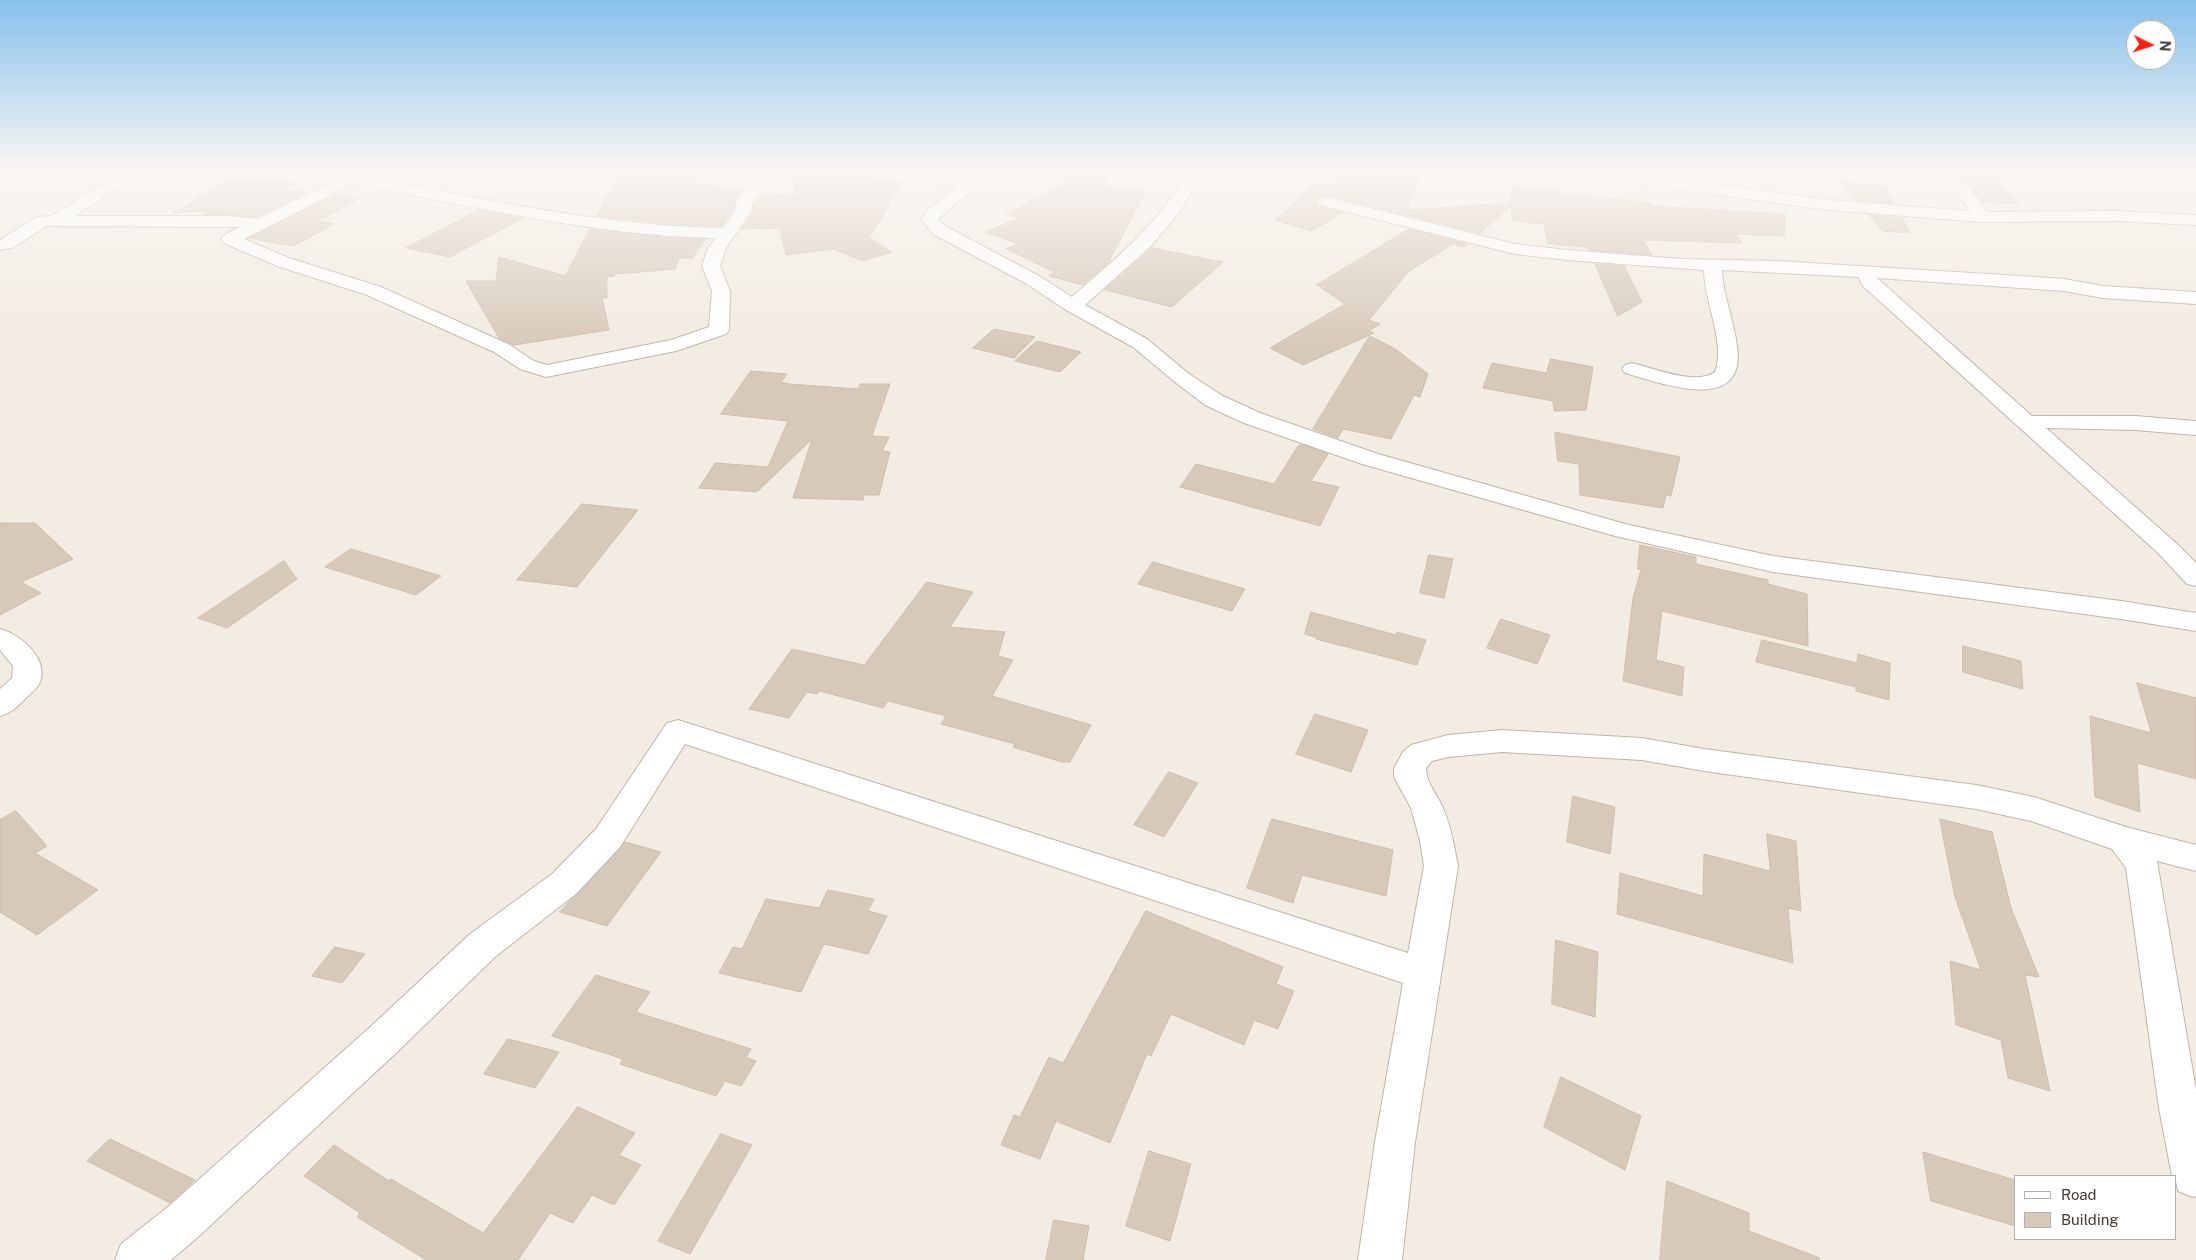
<!DOCTYPE html>
<html>
<head>
<meta charset="utf-8">
<style>
  body { margin:0 }
  #map { position:relative; width:2196px; height:1260px; overflow:hidden; background:#f2ece2; font-family:"Public Sans",sans-serif }
  canvas { display:block }
  .legend { position:absolute; left:2014px; top:1175px; width:162px; height:65px; box-sizing:border-box; background:#fff; border:1px solid #b4b1ad; margin:0; padding:6px 9px; list-style:none; font-size:15px; color:#433b32 }
  .legend li { display:flex; align-items:center; gap:10px; height:25px }
  .legend b { width:25px; border:1px solid #b4b1ad }
  .north { position:absolute; left:2126px; top:20px; width:50px; height:50px; box-sizing:border-box; background:#fff; border:1px solid #b4b1ad; border-radius:50%; rotate:94deg; font-size:14px; font-weight:700; line-height:20px; text-align:center; color:#433b32 }
  .north::after { content:''; display:block; margin:auto; width:18px; height:22px; background:#ff1f0c; clip-path:polygon(50% 0,100% 100%,50% 72%,0 100%) }
</style>
</head>
<body>
<div id="map">
<canvas width="2196" height="1260"></canvas>
<ul class="legend">
<li><b style="height:6px;background:#fff"></b>Road</li>
<li><b style="height:14px;background:#d7c9ba"></b>Building</li>
</ul>
<div class="north">N</div>
</div>
<script>
const g = document.querySelector('canvas').getContext('2d');
g.lineJoin = 'round';
function fillPath(path, color) {
  g.fillStyle = color;
  g.fill(path, 'evenodd');
}
function trace(path, color, width, dash) {
  g.strokeStyle = color;
  g.lineWidth = width;
  g.lineCap = dash ? 'butt' : 'round';
  g.setLineDash(dash || []);
  g.stroke(path);
}
const building = new Path2D(`
  M 643,170 L 706,170 L 685,182 L 743,190 L 734,202 L 734,209 L 722,226 L 676,224 L 597,216 L 616,179 Z
  M 795,170 L 833,170 L 843,177 L 902,183 L 869,238 L 892,252 L 862,261 L 834,249 L 786,255 L 780,228 L 741,229 L 754,211 L 754,204 L 765,193 L 794,196 Z
  M 1069,170 L 1101,170 L 1100,172 L 1108,172 L 1104,186 L 1146,190 L 1108,263 L 1083,285 L 1049,276 L 1054,272 L 1006,249 L 1018,244 L 986,232 L 1019,218 L 1006,214 L 1063,184 Z
  M 1344,170 L 1422,170 L 1407,210 L 1509,203 L 1514,186 L 1562,192 L 1562,194 L 1652,203 L 1653,206 L 1785,214 L 1784,236 L 1735,234 L 1742,243 L 1643,240 L 1652,255 L 1589,250 L 1588,247 L 1548,244 L 1544,224 L 1513,221 L 1510,207 L 1480,233 L 1326,195 L 1318,198 L 1316,201 L 1318,206 L 1343,213 L 1311,231 L 1275,220 L 1315,183 L 1334,186 Z
  M 1954,172 L 1990,175 L 2019,204 L 1982,202 L 1975,192 Z
  M 225,181 L 296,181 L 283,190 L 307,192 L 257,217 L 202,214 L 207,211 L 174,213 Z
  M 1839,181 L 1884,185 L 1894,203 L 1856,200 Z
  M 334,195 L 360,198 L 318,221 L 334,224 L 293,246 L 250,238 Z
  M 479,210 L 523,218 L 450,257 L 406,248 Z
  M 1869,215 L 1902,218 L 1910,233 L 1883,231 Z
  M 590,229 L 670,238 L 706,239 L 692,258 L 679,258 L 675,269 L 615,274 L 614,276 L 607,277 L 607,298 L 602,298 L 609,330 L 514,345 L 499,338 L 466,281 L 496,281 L 499,257 L 565,276 Z
  M 1409,229 L 1467,244 L 1464,247 L 1453,244 L 1408,272 L 1369,320 L 1380,324 L 1369,331 L 1374,333 L 1303,365 L 1270,348 L 1345,304 L 1317,285 Z
  M 1152,248 L 1223,262 L 1172,307 L 1105,290 Z
  M 1595,264 L 1624,266 L 1642,302 L 1618,316 Z
  M 994,329 L 1035,337 L 1014,358 L 973,348 Z
  M 1370,336 L 1394,348 L 1428,374 L 1420,397 L 1414,395 L 1391,439 L 1343,429 L 1338,438 L 1313,429 Z
  M 1037,341 L 1081,352 L 1060,372 L 1015,361 Z
  M 1551,359 L 1593,367 L 1586,410 L 1554,411 L 1553,401 L 1483,388 L 1492,363 L 1546,373 Z
  M 751,371 L 787,374 L 781,382 L 789,384 L 858,389 L 860,384 L 890,384 L 872,436 L 889,437 L 882,451 L 890,452 L 879,495 L 864,495 L 863,500 L 793,498 L 812,439 L 757,492 L 699,488 L 715,463 L 768,467 L 788,421 L 721,414 Z
  M 1555,432 L 1680,457 L 1671,496 L 1666,495 L 1663,508 L 1580,495 L 1579,464 L 1558,461 Z
  M 1303,445 L 1328,454 L 1311,481 L 1339,487 L 1320,526 L 1180,487 L 1196,464 L 1274,484 L 1298,446 Z
  M 582,504 L 638,510 L 577,587 L 517,580 Z
  M 0,523 L 35,523 L 73,559 L 21,582 L 41,593 L 0,615 Z
  M 1640,545 L 1696,557 L 1696,564 L 1768,580 L 1768,584 L 1807,594 L 1808,646 L 1662,611 L 1656,660 L 1684,667 L 1682,696 L 1623,681 L 1633,598 L 1641,570 L 1638,569 Z
  M 351,549 L 441,576 L 416,595 L 325,567 Z
  M 1429,555 L 1453,559 L 1444,598 L 1420,593 Z
  M 284,561 L 297,579 L 227,628 L 198,618 Z
  M 1153,562 L 1245,589 L 1232,611 L 1138,584 Z
  M 927,582 L 973,592 L 950,627 L 1005,632 L 998,656 L 1013,660 L 992,696 L 1091,725 L 1070,762 L 1062,762 L 1013,747 L 1015,744 L 941,724 L 946,716 L 888,701 L 883,708 L 820,691 L 817,694 L 807,692 L 789,718 L 749,709 L 792,649 L 864,665 Z
  M 1311,612 L 1396,635 L 1397,632 L 1426,640 L 1417,665 L 1316,639 L 1317,638 L 1305,634 Z
  M 1501,619 L 1550,635 L 1537,664 L 1487,648 Z
  M 1762,640 L 1857,663 L 1858,654 L 1890,663 L 1889,700 L 1856,691 L 1856,687 L 1756,662 Z
  M 1963,646 L 2021,661 L 2023,689 L 1963,672 Z
  M 2137,683 L 2196,698 L 2196,779 L 2137,763 L 2140,812 L 2095,797 L 2090,716 L 2151,733 Z
  M 1315,714 L 1368,730 L 1351,772 L 1296,754 Z
  M 1169,772 L 1198,783 L 1164,837 L 1134,825 Z
  M 1573,796 L 1615,807 L 1610,854 L 1567,842 Z
  M 16,811 L 47,846 L 35,853 L 98,890 L 37,935 L 0,912 L 0,820 Z
  M 1272,819 L 1393,850 L 1386,896 L 1302,875 L 1293,903 L 1247,888 Z
  M 1940,819 L 1992,832 L 2011,908 L 2039,977 L 2025,975 L 2050,1091 L 2008,1078 L 2001,1040 L 1956,1025 L 1950,961 L 1981,970 L 1955,897 Z
  M 1767,834 L 1796,841 L 1801,911 L 1788,908 L 1793,963 L 1617,914 L 1620,873 L 1703,896 L 1704,854 L 1770,871 Z
  M 625,842 L 661,852 L 607,926 L 560,912 Z
  M 828,890 L 874,899 L 868,911 L 887,916 L 868,954 L 824,944 L 801,992 L 719,973 L 733,947 L 742,949 L 766,899 L 819,908 Z
  M 1146,911 L 1283,967 L 1276,984 L 1294,991 L 1278,1029 L 1254,1020 L 1244,1045 L 1171,1014 L 1151,1056 L 1147,1054 L 1110,1143 L 1056,1121 L 1040,1159 L 1001,1145 L 1014,1115 L 1020,1117 L 1049,1057 L 1063,1063 Z
  M 1556,940 L 1598,952 L 1595,1017 L 1552,1004 Z
  M 335,947 L 365,954 L 342,983 L 312,976 Z
  M 596,975 L 650,992 L 636,1012 L 751,1049 L 746,1057 L 756,1061 L 741,1086 L 725,1081 L 716,1096 L 620,1064 L 623,1059 L 552,1036 Z
  M 508,1039 L 559,1052 L 535,1088 L 484,1074 Z
  M 1561,1077 L 1641,1116 L 1625,1170 L 1544,1127 Z
  M 578,1107 L 635,1133 L 619,1155 L 641,1165 L 614,1205 L 592,1195 L 573,1223 L 550,1213 L 518,1260 L 426,1260 L 357,1217 L 360,1213 L 304,1176 L 334,1145 L 389,1181 L 391,1179 L 483,1233 Z
  M 721,1134 L 752,1145 L 690,1254 L 658,1241 Z
  M 110,1139 L 195,1180 L 170,1203 L 87,1161 Z
  M 1149,1151 L 1191,1164 L 1170,1241 L 1126,1226 Z
  M 1923,1152 L 2015,1180 L 2015,1226 L 1931,1201 Z
  M 1667,1181 L 1749,1213 L 1749,1231 L 1820,1258 L 1819,1260 L 1660,1260 Z
  M 1054,1220 L 1089,1226 L 1083,1260 L 1046,1260 Z`);
fillPath(building, '#d7c9ba');
trace(building, '#cfbeaa', 1);
const minor = new Path2D(`
  M 127,170 L 146,170 L 75,216 L 228,216 L 257,219 L 337,180 L 327,176 L 325,173 L 327,170 L 340,170 L 353,175 C 476,196 597,226 723,228 L 736,210 L 736,203 L 744,191 L 772,170 L 790,170 L 756,197 L 752,203 L 752,210 L 726,248 L 720,266 L 730,291 L 729,330 L 726,334 L 676,351 L 546,377 L 520,369 L 494,352 L 367,295 L 277,266 L 224,243 L 221,239 L 224,235 L 240,227 L 47,226 L 12,248 L 0,250 L 0,240 L 37,217 L 51,216 ZM 352,184 C 473,205 592,236 716,238 L 708,248 L 702,266 L 712,291 L 709,327 L 671,340 L 547,365 L 534,361 L 508,344 L 381,287 L 289,258 L 244,239 Z
  M 835,170 L 894,170 L 964,178 L 969,170 L 985,170 L 975,187 L 938,219 L 945,226 L 1039,276 L 1072,297 C 1114,260 1154,228 1183,180 L 1181,170 L 1197,170 L 1199,180 L 1181,210 L 1151,246 L 1085,305 L 1147,339 L 1189,374 L 1221,395 L 1260,413 L 1378,454 L 1629,525 L 1773,556 L 2121,601 L 2196,613 L 2196,631 L 2121,619 L 1773,572 L 1615,536 L 1362,464 L 1244,423 L 1205,405 L 1175,382 L 1133,347 L 1066,310 L 1027,284 L 933,234 L 921,219 L 929,209 L 956,186 L 843,175 L 838,173 Z
  M 1565,170 L 1608,170 L 1829,200 L 1970,211 L 1958,194 L 1931,170 L 1949,170 L 1974,193 L 1987,212 L 2114,211 L 2196,215 L 2196,225 L 2114,221 L 1981,222 L 1829,210 L 1573,175 L 1568,173 Z
  M 1326,197 L 1515,244 L 1567,250 L 1682,259 L 1777,261 L 2021,276 L 2064,279 L 2103,286 L 2196,292 L 2196,304 L 2103,298 L 2064,291 L 1877,278 L 2032,416 L 2135,416 L 2196,421 L 2196,435 L 2135,430 L 2046,428 L 2176,543 L 2196,563 L 2196,586 L 2187,584 L 2158,553 L 1863,286 L 1858,277 L 1722,270 C 1723,296 1734,320 1737,346 C 1747,416 1661,383 1625,373 L 1622,369 L 1625,365 L 1632,363 C 1653,368 1696,386 1715,372 C 1726,343 1704,301 1704,270 L 1567,260 L 1515,254 L 1320,205 L 1318,202 L 1320,199 Z
  M 0,629 C 20,634 49,658 40,682 C 37,689 30,694 25,699 C 17,707 11,713 0,716 L 0,689 L 12,678 L 13,666 L 0,650 Z
  M 678,720 L 1408,953 L 1424,866 L 1420,841 L 1411,808 L 1394,777 L 1394,768 L 1403,752 L 1411,745 L 1448,735 L 1502,730 L 1642,738 L 1704,749 L 1976,785 L 2034,797 L 2126,827 L 2196,845 L 2196,871 L 2157,861 L 2196,1090 L 2196,1196 L 2193,1197 L 2178,1191 L 2175,1176 L 2172,1176 L 2159,1108 L 2126,868 L 2112,849 L 2031,821 L 1976,809 L 1704,771 L 1642,760 L 1502,752 L 1448,757 L 1432,761 L 1426,768 C 1426,783 1437,794 1443,808 C 1451,826 1454,846 1458,866 L 1415,1142 L 1402,1260 L 1358,1260 L 1375,1142 L 1403,983 L 685,744 L 620,847 L 576,894 L 496,956 L 395,1054 L 199,1236 L 171,1260 L 115,1260 L 121,1244 L 169,1206 L 367,1030 L 470,934 L 552,874 L 596,829 L 667,723 Z`);
trace(minor, '#c0b6a7', 2);
fillPath(minor, '#fff');
const sky = g.createLinearGradient(0, 0, 0, 347);
sky.addColorStop(0, '#88c1ec');
sky.addColorStop(0.49, '#f9f6f2');
sky.addColorStop(1, '#f9f6f200');
g.fillStyle = sky;
g.fillRect(0, 0, 2196, 347);
</script>
</body>
</html>
